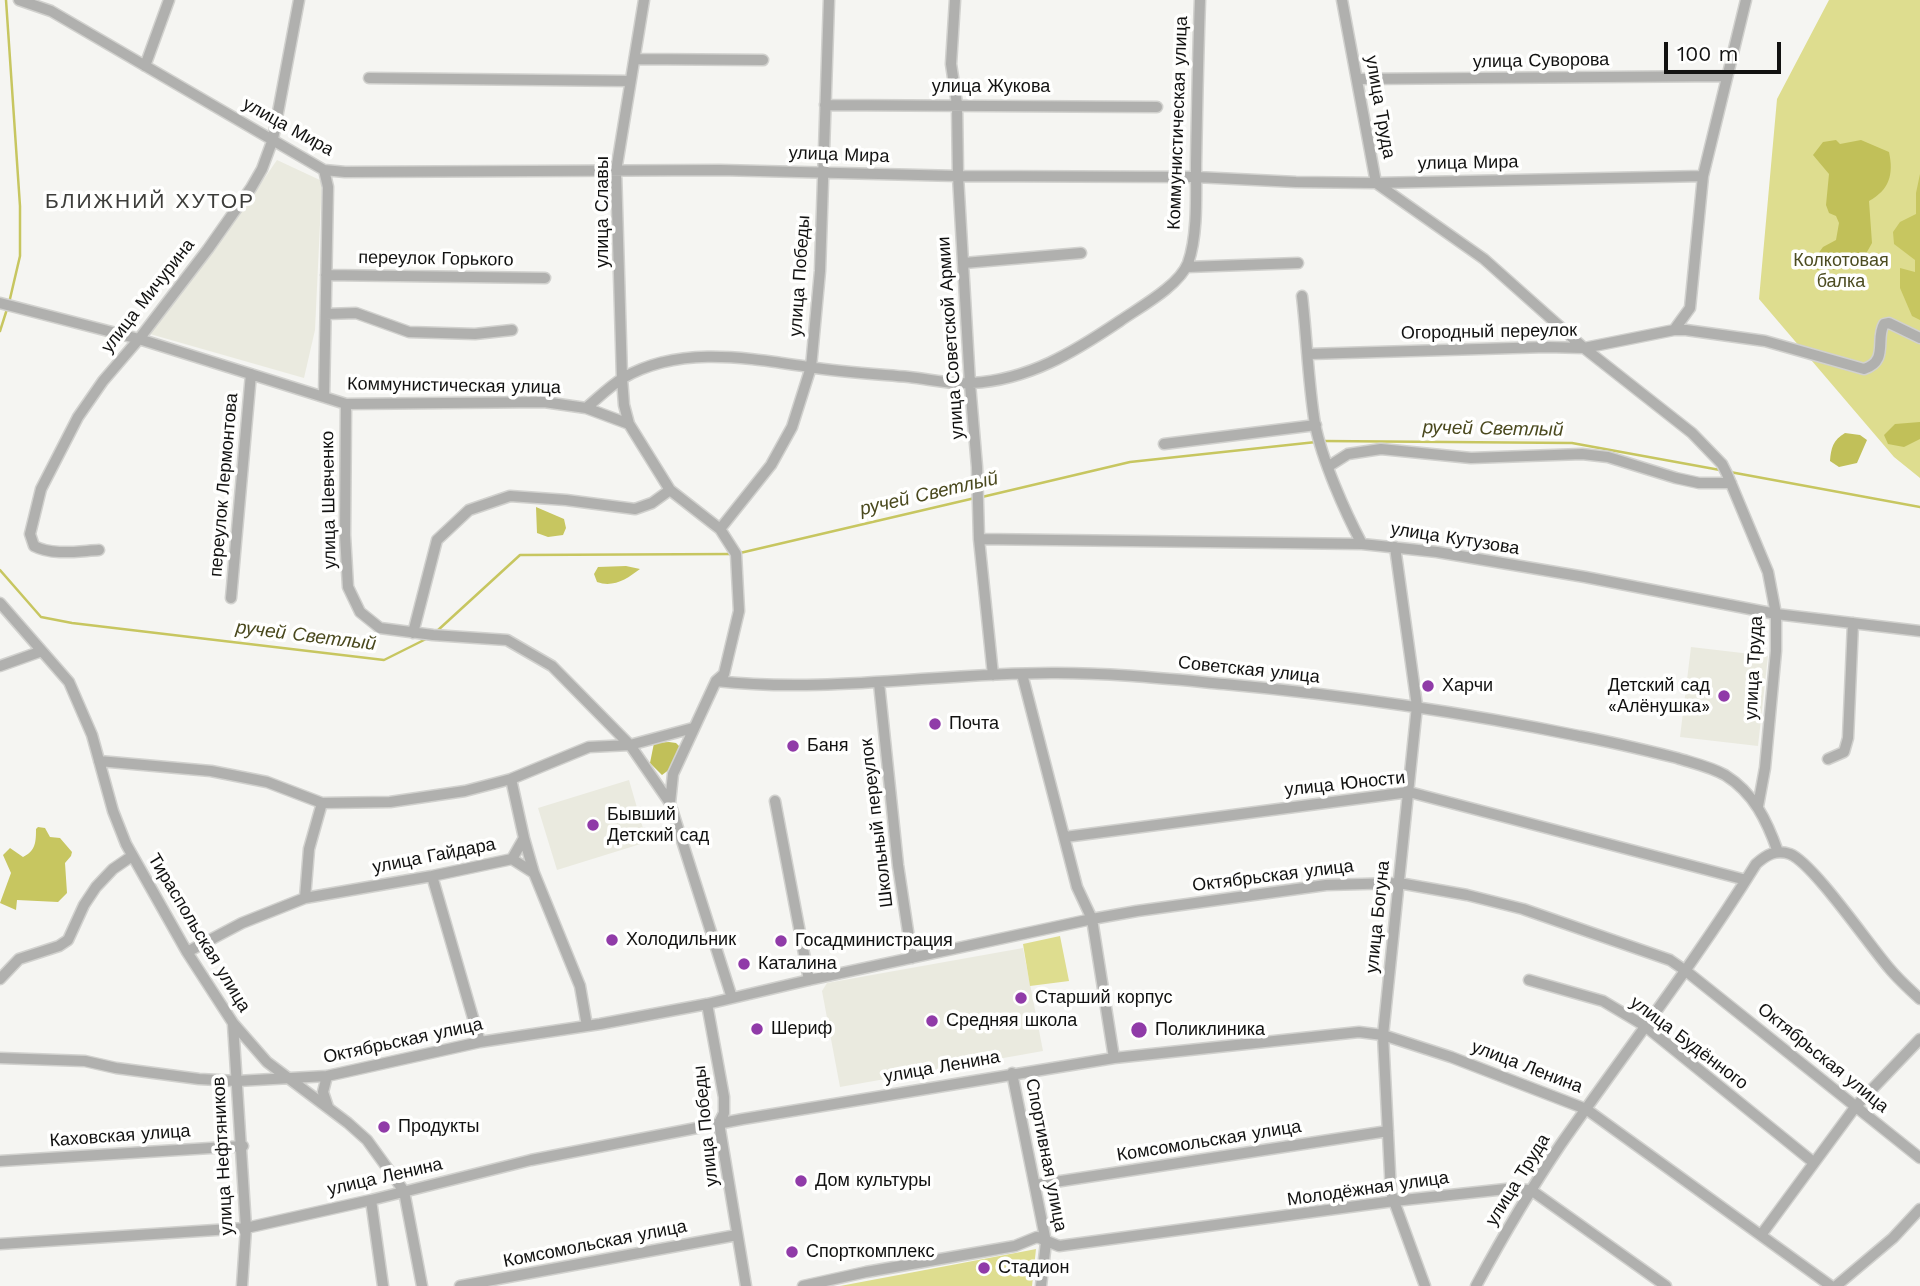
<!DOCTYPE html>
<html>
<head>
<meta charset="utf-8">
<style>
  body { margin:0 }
  #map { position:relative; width:1920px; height:1286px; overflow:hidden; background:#f5f5f2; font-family:"Work Sans",sans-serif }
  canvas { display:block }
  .scale { position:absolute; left:1664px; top:42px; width:117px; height:32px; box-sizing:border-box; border:4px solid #121211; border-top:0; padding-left:9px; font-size:21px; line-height:24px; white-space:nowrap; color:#121211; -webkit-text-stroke:5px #fffffe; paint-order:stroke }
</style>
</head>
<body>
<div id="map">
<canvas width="1920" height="1286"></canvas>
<div class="scale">100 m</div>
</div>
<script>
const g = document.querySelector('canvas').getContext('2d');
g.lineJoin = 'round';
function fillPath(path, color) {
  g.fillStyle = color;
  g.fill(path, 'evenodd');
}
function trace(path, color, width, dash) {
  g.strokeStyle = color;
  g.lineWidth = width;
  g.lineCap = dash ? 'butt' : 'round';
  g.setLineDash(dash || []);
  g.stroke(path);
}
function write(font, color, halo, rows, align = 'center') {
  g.font = font + ' "Work Sans",sans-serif';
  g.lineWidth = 7;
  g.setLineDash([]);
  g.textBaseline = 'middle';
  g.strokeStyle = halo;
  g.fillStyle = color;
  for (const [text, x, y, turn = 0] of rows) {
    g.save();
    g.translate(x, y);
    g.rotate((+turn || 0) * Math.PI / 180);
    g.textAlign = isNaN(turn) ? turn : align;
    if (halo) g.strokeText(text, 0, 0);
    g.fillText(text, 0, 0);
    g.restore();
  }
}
fillPath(new Path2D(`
  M 277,160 L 322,181 L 315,330 L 304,378 L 150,334 L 216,248 Z
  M 1691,647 L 1768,656 L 1758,746 L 1680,737 Z
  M 629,780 L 647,842 L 557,870 L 538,808 Z
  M 1023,948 L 1043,1051 L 840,1087 L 822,991 L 827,983 Z`), '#eaeadf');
fillPath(new Path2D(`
  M 1829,0 L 1920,0 L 1920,478 L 1894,457 L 1759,299 L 1777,99 Z
  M 1060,936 L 1069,981 L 1030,986 L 1023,944 Z
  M 1036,1249 L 1032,1286 L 840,1286 L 1026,1251 Z`), '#dedd8f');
fillPath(new Path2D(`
  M 1836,140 L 1840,144 L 1861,140 L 1889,152 C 1894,175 1889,190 1869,201 L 1872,243 L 1862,261 L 1834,270 L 1817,270 L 1815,258 L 1823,247 L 1836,240 L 1839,223 L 1836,216 L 1829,213 L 1826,205 L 1829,174 L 1813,155 L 1823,142 Z
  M 1920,422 L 1920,439 L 1904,447 L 1888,444 L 1884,435 L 1895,424 Z
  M 1845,433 L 1860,435 L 1867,440 L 1857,463 L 1839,467 L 1830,461 C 1831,448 1833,440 1845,433 Z
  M 669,742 L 676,743 L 680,747 L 670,769 L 662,775 L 650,763 L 654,743 Z`), '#c1c059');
fillPath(new Path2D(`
  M 1920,174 L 1920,320 L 1912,316 L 1900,288 L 1900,268 L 1915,272 L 1915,260 L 1894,244 L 1893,232 L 1900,222 L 1916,214 L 1916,193 Z
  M 536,507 L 564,519 L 566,528 L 563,535 L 548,537 L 537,533 Z
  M 626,566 L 640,569 C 627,579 613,588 597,582 L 594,574 L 598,567 Z
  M 38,827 L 45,828 L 50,837 L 60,838 L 72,852 L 71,856 L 65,863 L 67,893 L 58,902 L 17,900 L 16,910 L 0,903 L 11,873 L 3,855 L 10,848 L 23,857 C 36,851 36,841 36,829 Z`), '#c7c660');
trace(new Path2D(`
  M 6,0 L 20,206 L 20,256 L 9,303
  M 0,331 L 7,309
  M 1323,441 L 1572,443 L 1720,470
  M 1730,472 L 1920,507
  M 982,497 L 1130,462 L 1316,442
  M 740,553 L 975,498
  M 0,570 L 41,617 L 72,623 L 384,660 L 426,639
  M 437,631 L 520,555 L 733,554`), '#c7c660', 2.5);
const minor = new Path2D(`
  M 19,0 L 51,11 L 324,170 L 345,172 L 720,170 L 958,176 L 1196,177 L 1296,182 L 1376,183 L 1703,176
  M 955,0 L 951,64 L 957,104 L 958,176 L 970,384 L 977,467 L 979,539 L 993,675
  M 1342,0 L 1376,183 L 1484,259 L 1584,348 L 1692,433 L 1722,464 L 1727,474 L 1768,572 L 1776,614 L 1776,651 L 1765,768 L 1758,806
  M 635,59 L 763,60
  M 145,66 L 169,0
  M 369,78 L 630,81
  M 1357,79 L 1726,76
  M 825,105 L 1157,107
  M 964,263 L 1081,253
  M 1187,267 L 1298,263
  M 326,275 L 545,278
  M 1302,296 C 1307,338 1308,382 1315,424 C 1322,460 1345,512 1362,544
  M 0,303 L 139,339 L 346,404 L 544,402 L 586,408 L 629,424 L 670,490 L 720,529 L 736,554 L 739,611 L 724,674 L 716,681 L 673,774 L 670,803
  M 326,314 L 356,313 L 409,332 L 475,334 L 512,330
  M 1674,330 L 1690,308 L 1703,176 L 1746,0
  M 1309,354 L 1547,347 L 1584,348 L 1674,330 L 1686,330 L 1765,341 L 1864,369 C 1889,361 1875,339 1884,324 L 1889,323 L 1920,338
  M 324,397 L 328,187 L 324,170
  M 346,404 L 345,535 L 348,587 L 360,612 L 380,628 L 433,635 L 507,640 L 552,666 L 630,745 L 670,803 L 732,998
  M 586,408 C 598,398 610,386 623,378 C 680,345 747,358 809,367 C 842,372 875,374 909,377 C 929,379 951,385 972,383 C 1029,380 1074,352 1120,321 C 1140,307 1179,286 1188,263 C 1198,235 1196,194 1196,164 C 1197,109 1198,55 1200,0
  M 629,424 L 624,405 L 622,378 L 616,171 L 644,0
  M 1164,444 L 1316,425
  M 1329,466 L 1348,454 L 1381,449 L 1471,458 L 1582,454 L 1608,457 L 1676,478 L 1699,483 L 1731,483
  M 720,529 L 771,465 L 792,427 L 811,367 L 820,271 L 829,0
  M 979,539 L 1362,544 L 1437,552 L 1585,577 L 1776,614 L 1920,631
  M 1395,547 L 1417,706 L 1383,1035 L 1391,1193 L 1425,1286
  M 99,550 C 79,551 53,556 34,546 L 30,534 L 41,489 L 78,417 L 103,381 L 139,339 L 208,249 L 251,188 L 262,169 L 273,139 L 299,0
  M 231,598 L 251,374
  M 0,603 L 69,682 L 92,735 L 113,811 L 126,844 L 187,952 L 233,1023 L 267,1062 L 348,1123 L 367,1140 L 404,1191 L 422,1286
  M 413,633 L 437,540 L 469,510 L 510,496 L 566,500 L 635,509 L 652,503 L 670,490
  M 0,666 L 42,651
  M 1022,674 L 1077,887 L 1092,919 L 1114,1058
  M 716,681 C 829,694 943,672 1057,673 C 1113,673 1169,679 1224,684 C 1344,695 1462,712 1579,736 C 1612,742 1645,750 1677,758 C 1693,763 1711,767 1725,775 C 1754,793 1767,821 1778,852
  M 879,683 L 898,865 L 912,958
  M 1828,759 L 1844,752 L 1848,738 L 1853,623
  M 99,761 L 211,771 L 267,782 L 322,803 L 390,802 L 465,791 L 511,779 L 589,747 L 630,745 L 693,728
  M 511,779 L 524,838 L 512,859
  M 775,801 L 809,980
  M 1065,837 L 1409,792 L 1746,880
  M 524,838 L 534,873
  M 432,876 L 480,1042
  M 305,898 L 309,849 L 322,803
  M 187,952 L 242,923 L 305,898 L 432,876 L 512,859 L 534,873 L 580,986 L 587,1026
  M 0,979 L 19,959 L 59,946 L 68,940 L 84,905 L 96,887 L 113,869 L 132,856
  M 1529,980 L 1603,1001 L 1645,1026 L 1813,1162
  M 707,1004 L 724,1097 L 724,1113 L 719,1123 L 746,1286
  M 233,1024 L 246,1228 L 242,1286
  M 0,1058 L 85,1061 L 116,1068 L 199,1079 L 237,1081 L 327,1076 L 480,1042 L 600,1024 L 707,1004 L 809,980 L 1092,919 L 1137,911 L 1326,885 L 1399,883 L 1467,895 L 1523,909 L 1670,960 L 1686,971 L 1920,1158
  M 1012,1073 L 1046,1242 L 1041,1286
  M 327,1076 L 323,1092 L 328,1107
  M 0,1161 L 243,1146
  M 1035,1185 L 1388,1131
  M 371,1200 L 383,1286
  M 1761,1235 L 1856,1106 L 1920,1039
  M 0,1244 L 246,1228 L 371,1200 L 531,1160 L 743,1119 L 1114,1058 L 1359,1032 L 1383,1035 L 1451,1057 L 1586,1109 L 1831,1286
  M 460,1286 L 737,1235
  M 803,1286 L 866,1272 L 1015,1246 L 1037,1237 L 1059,1246 L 1394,1201 L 1506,1189 L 1531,1190 L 1666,1286
  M 1476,1286 C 1502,1238 1530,1190 1561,1144 C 1626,1051 1696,961 1756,864 C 1766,855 1776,849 1790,854 C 1813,863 1869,945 1889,968 C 1898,979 1909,989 1920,999
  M 1836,1286 L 1893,1238 L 1920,1209`);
trace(minor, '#d1d1ce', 13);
trace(minor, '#b0b0ae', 10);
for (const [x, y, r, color] of [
  [1428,686,7,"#903ba8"],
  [1724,696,7,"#903ba8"],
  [935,724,7,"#903ba8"],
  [793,746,7,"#903ba8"],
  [593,825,7,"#903ba8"],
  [612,940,7,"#903ba8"],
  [781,941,7,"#903ba8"],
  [744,964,7,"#903ba8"],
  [1021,998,7,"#903ba8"],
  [932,1021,7,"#903ba8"],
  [757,1029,7,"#903ba8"],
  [1139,1030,9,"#903ba8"],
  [384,1127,7,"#903ba8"],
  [801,1181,7,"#903ba8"],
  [792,1252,7,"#903ba8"],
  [984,1268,7,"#903ba8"]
]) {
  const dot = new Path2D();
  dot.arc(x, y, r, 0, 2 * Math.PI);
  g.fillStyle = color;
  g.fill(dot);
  trace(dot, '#fffffe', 2.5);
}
write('18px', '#121211', '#fffffe', [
  ["улица Суворова",1541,61,-1],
  ["улица Жукова",991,87],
  ["улица Труда",1380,107,80],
  ["Коммунистическая улица",1178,123,-88],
  ["улица Мира",288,127,29],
  ["улица Мира",839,155,2],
  ["улица Мира",1468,163,-1],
  ["улица Славы",603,212,-90],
  ["переулок Горького",436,259,1],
  ["улица Победы",800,276,-86],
  ["улица Мичурина",148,296,-52],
  ["Огородный переулок",1489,332,-1],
  ["улица Советской Армии",951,338,-94],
  ["Коммунистическая улица",454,386,1],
  ["переулок Лермонтова",224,485,-85],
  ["улица Шевченко",329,500,-91],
  ["улица Кутузова",1455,539,9],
  ["улица Труда",1754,668,-87],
  ["Советская улица",1249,670,6],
  ["улица Юности",1345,784,-6],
  ["Школьный переулок",877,823,-97],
  ["улица Гайдара",434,856,-11],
  ["Октябрьская улица",1273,876,-7],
  ["улица Богуна",1378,917,-84],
  ["Тираспольская улица",199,933,59],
  ["Октябрьская улица",403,1041,-12],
  ["улица Будённого",1689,1043,37],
  ["Октябрьская улица",1823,1058,39],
  ["улица Ленина",942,1067,-10],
  ["улица Ленина",1527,1067,21],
  ["улица Победы",706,1126,-96],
  ["Каховская улица",120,1136,-4],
  ["Комсомольская улица",1209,1141,-9],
  ["Спортивная улица",1046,1155,79],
  ["улица Нефтяников",223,1156,-93],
  ["улица Ленина",385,1177,-13],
  ["улица Труда",1518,1180,-58],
  ["Молодёжная улица",1368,1189,-8],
  ["Комсомольская улица",595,1244,-11]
]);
write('18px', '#4c4c21', '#fffffe', [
  ["Колкотовая",1841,261],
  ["балка",1841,282]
]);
write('18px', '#121211', '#fffffe', [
  ["Харчи",1442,686],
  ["Детский сад",1710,686,"right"],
  ["«Алёнушка»",1710,707,"right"],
  ["Почта",949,724],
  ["Баня",807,746],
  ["Бывший",607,815],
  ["Детский сад",607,836],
  ["Холодильник",626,940],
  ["Госадминистрация",795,941],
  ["Каталина",758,964],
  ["Старший корпус",1035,998],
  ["Средняя школа",946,1021],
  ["Шериф",771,1029],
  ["Поликлиника",1155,1030],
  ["Продукты",398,1127],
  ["Дом культуры",815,1181],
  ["Спорткомплекс",806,1252],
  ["Стадион",998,1268]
], 'left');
write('italic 19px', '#4a491e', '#fffffe', [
  ["ручей Светлый",1493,429,1],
  ["ручей Светлый",929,494,-13],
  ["ручей Светлый",306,636,7]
]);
g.letterSpacing = '2px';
write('21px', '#3d3d3a', '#fffffe', [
  ["БЛИЖНИЙ ХУТОР",150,202]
]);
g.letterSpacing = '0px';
</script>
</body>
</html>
